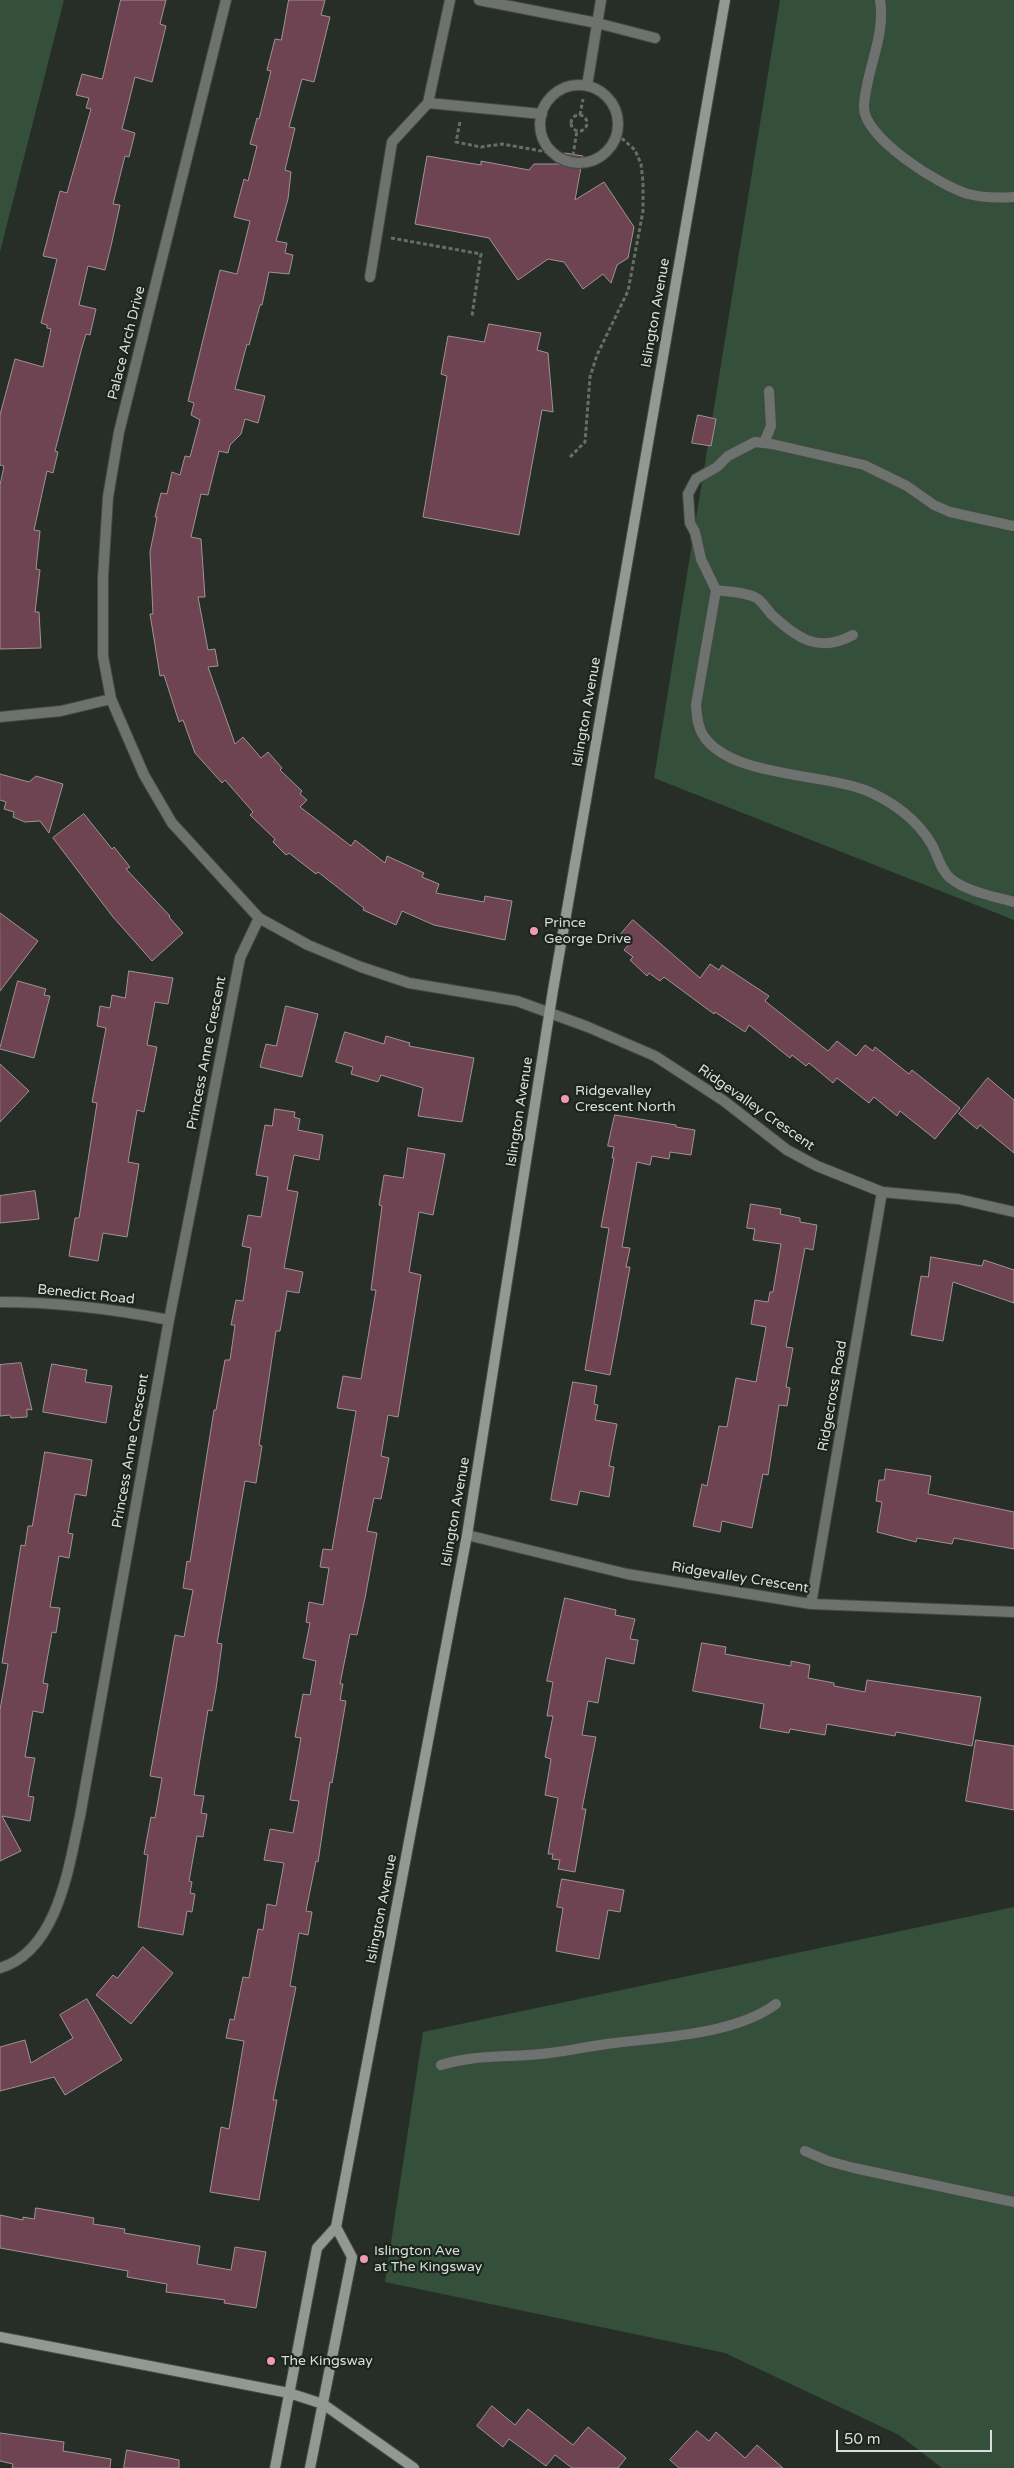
<!DOCTYPE html>
<html>
<head>
<meta charset="utf-8">
<style>
  body { margin:0 }
  #map { position:relative; width:1014px; height:2468px; overflow:hidden; background:#262e27; font-family:"Varela Round",sans-serif }
  canvas { display:block }
  .scale { position:absolute; left:836px; top:2430px; width:156px; height:22px; box-sizing:border-box; border:2px solid #d9deda; border-top:0; padding-left:6px; font-size:15px; line-height:18px; white-space:nowrap; color:#d9deda; -webkit-text-stroke:4px #1c241e; paint-order:stroke }
</style>
</head>
<body>
<div id="map">
<canvas width="1014" height="2468"></canvas>
<div class="scale">50 m</div>
</div>
<script>
const g = document.querySelector('canvas').getContext('2d');
g.lineJoin = 'round';
function fillPath(path, color) {
  g.fillStyle = color;
  g.fill(path, 'evenodd');
}
function trace(path, color, width, dash) {
  g.strokeStyle = color;
  g.lineWidth = width;
  g.lineCap = dash ? 'butt' : 'round';
  g.setLineDash(dash || []);
  g.stroke(path);
}
function write(font, color, halo, rows, align = 'center') {
  g.font = font + ' "Varela Round",sans-serif';
  g.lineWidth = 4.5;
  g.setLineDash([]);
  g.textBaseline = 'middle';
  g.strokeStyle = halo;
  g.fillStyle = color;
  for (const [text, x, y, turn = 0] of rows) {
    g.save();
    g.translate(x, y);
    g.rotate((+turn || 0) * Math.PI / 180);
    g.textAlign = isNaN(turn) ? turn : align;
    if (halo) g.strokeText(text, 0, 0);
    g.fillText(text, 0, 0);
    g.restore();
  }
}
fillPath(new Path2D(`
  M 0,0 L 64,0 L 0,252 Z
  M 780,0 L 1014,0 L 1014,920 L 654,778 Z
  M 1014,1907 L 1014,2468 L 942,2468 L 899,2435 L 725,2353 L 385,2282 L 423,2032 Z`), '#34503b');
const building = new Path2D(`
  M 121,0 L 166,0 L 160,24 L 166,26 L 152,82 L 135,77 L 122,129 L 135,133 L 129,157 L 125,156 L 113,204 L 120,205 L 111,246 L 105,270 L 88,266 L 79,305 L 96,309 L 90,335 L 86,334 L 81,351 L 55,451 L 58,452 L 53,473 L 47,471 L 34,530 L 40,531 L 36,569 L 40,570 L 35,612 L 39,612 L 41,648 L 0,649 L 0,485 L 4,466 L 0,465 L 0,415 L 15,359 L 43,367 L 51,329 L 47,328 L 47,325 L 41,323 L 57,259 L 43,256 L 60,191 L 67,193 L 91,109 L 86,108 L 89,98 L 76,95 L 82,74 L 102,79 Z
  M 289,0 L 325,0 L 321,15 L 330,17 L 314,82 L 302,79 L 289,127 L 295,128 L 285,170 L 291,172 L 288,199 L 276,241 L 287,243 L 285,253 L 293,255 L 289,274 L 269,272 L 262,305 L 260,305 L 249,345 L 247,344 L 235,389 L 265,396 L 258,423 L 245,419 L 241,434 L 230,445 L 228,453 L 219,451 L 208,495 L 201,494 L 191,537 L 201,539 L 205,597 L 198,597 L 208,650 L 215,649 L 218,666 L 208,667 L 235,744 L 243,737 L 261,758 L 268,752 L 282,768 L 280,770 L 302,791 L 300,794 L 307,800 L 300,807 L 351,846 L 355,840 L 385,863 L 387,856 L 424,873 L 422,877 L 439,884 L 436,893 L 484,902 L 485,896 L 512,901 L 505,940 L 434,925 L 402,911 L 396,925 L 363,910 L 364,908 L 318,872 L 316,874 L 289,853 L 286,855 L 273,842 L 275,839 L 250,815 L 253,812 L 225,780 L 222,783 L 195,753 L 183,720 L 179,722 L 164,675 L 160,676 L 150,614 L 153,614 L 150,552 L 157,517 L 155,517 L 161,493 L 167,494 L 172,472 L 180,475 L 185,456 L 190,457 L 200,420 L 191,415 L 194,403 L 188,401 L 220,270 L 237,274 L 250,221 L 234,217 L 244,179 L 248,181 L 257,146 L 250,144 L 257,118 L 259,119 L 271,71 L 267,70 L 275,39 L 281,40 Z
  M 565,153 L 583,156 L 575,200 L 604,182 L 634,227 L 628,258 L 617,265 L 611,283 L 603,274 L 583,289 L 564,262 L 548,259 L 518,280 L 489,238 L 415,224 L 427,156 L 481,165 L 481,161 L 529,170 L 534,164 L 563,164 Z
  M 489,324 L 541,333 L 537,350 L 548,353 L 553,412 L 542,410 L 519,535 L 423,517 L 447,376 L 441,374 L 448,336 L 484,342 Z
  M 698,415 L 716,419 L 711,446 L 692,443 Z
  M 0,774 L 29,782 L 36,776 L 63,784 L 49,833 L 40,821 L 25,822 L 13,817 L 14,812 L 4,809 L 6,802 L 0,800 Z
  M 84,814 L 112,849 L 114,847 L 130,867 L 126,869 L 170,916 L 169,917 L 183,933 L 152,961 L 113,917 L 53,838 Z
  M 0,913 L 38,941 L 0,991 Z
  M 633,920 L 700,978 L 710,964 L 719,970 L 722,965 L 769,996 L 765,1001 L 828,1051 L 837,1041 L 856,1056 L 865,1045 L 873,1051 L 875,1047 L 909,1074 L 912,1070 L 960,1108 L 935,1139 L 900,1111 L 897,1116 L 874,1097 L 869,1103 L 837,1078 L 833,1083 L 809,1063 L 806,1066 L 792,1055 L 790,1058 L 749,1025 L 745,1032 L 715,1012 L 714,1014 L 664,977 L 660,981 L 649,973 L 647,976 L 630,960 L 633,957 L 624,950 L 631,942 L 621,934 Z
  M 129,971 L 173,978 L 168,1004 L 155,1002 L 147,1045 L 157,1047 L 144,1112 L 137,1110 L 128,1162 L 139,1164 L 127,1237 L 103,1233 L 98,1261 L 69,1256 L 75,1218 L 79,1218 L 97,1103 L 92,1102 L 106,1028 L 97,1026 L 100,1006 L 110,1008 L 112,995 L 125,998 Z
  M 18,981 L 46,989 L 44,995 L 50,996 L 34,1058 L 0,1049 Z
  M 286,1006 L 318,1014 L 302,1077 L 260,1067 L 266,1044 L 276,1046 Z
  M 345,1032 L 384,1044 L 386,1036 L 410,1043 L 409,1046 L 474,1058 L 462,1122 L 418,1116 L 423,1088 L 381,1075 L 378,1082 L 351,1074 L 353,1067 L 336,1062 Z
  M 0,1064 L 29,1091 L 0,1122 Z
  M 988,1078 L 1014,1100 L 1014,1153 L 980,1125 L 977,1129 L 959,1114 Z
  M 275,1109 L 295,1112 L 294,1117 L 300,1119 L 298,1130 L 323,1135 L 319,1160 L 294,1155 L 287,1190 L 298,1192 L 284,1268 L 303,1272 L 299,1293 L 287,1291 L 280,1331 L 276,1331 L 259,1445 L 262,1446 L 256,1483 L 245,1481 L 217,1643 L 222,1644 L 216,1689 L 212,1711 L 208,1710 L 194,1795 L 204,1796 L 201,1813 L 207,1814 L 203,1837 L 197,1836 L 189,1881 L 192,1882 L 190,1893 L 195,1894 L 192,1912 L 187,1911 L 183,1935 L 138,1927 L 148,1855 L 144,1854 L 151,1817 L 155,1818 L 162,1778 L 150,1776 L 175,1635 L 184,1637 L 193,1590 L 183,1588 L 187,1561 L 190,1562 L 214,1410 L 216,1410 L 225,1360 L 230,1360 L 235,1325 L 231,1325 L 236,1300 L 243,1301 L 251,1248 L 242,1246 L 248,1215 L 261,1217 L 268,1177 L 256,1175 L 265,1125 L 272,1126 Z
  M 615,1115 L 676,1125 L 676,1127 L 695,1130 L 691,1155 L 670,1152 L 669,1159 L 652,1156 L 650,1165 L 637,1162 L 622,1247 L 630,1248 L 626,1267 L 630,1267 L 610,1375 L 585,1370 L 609,1228 L 601,1227 L 614,1158 L 612,1158 L 614,1147 L 608,1146 Z
  M 408,1148 L 445,1154 L 433,1215 L 419,1212 L 409,1272 L 421,1275 L 416,1306 L 398,1417 L 388,1415 L 381,1456 L 389,1458 L 381,1499 L 374,1498 L 367,1531 L 377,1533 L 365,1598 L 357,1635 L 350,1634 L 340,1684 L 343,1684 L 340,1700 L 346,1701 L 332,1783 L 330,1782 L 318,1862 L 316,1861 L 306,1911 L 312,1912 L 308,1935 L 299,1933 L 290,1986 L 296,1987 L 273,2100 L 277,2100 L 259,2200 L 210,2192 L 221,2127 L 229,2129 L 244,2041 L 226,2038 L 230,2019 L 234,2020 L 243,1977 L 249,1978 L 258,1929 L 263,1930 L 267,1904 L 276,1906 L 284,1863 L 264,1860 L 270,1829 L 293,1833 L 299,1801 L 290,1800 L 301,1738 L 295,1737 L 303,1694 L 310,1695 L 316,1661 L 303,1658 L 310,1623 L 306,1622 L 309,1602 L 323,1605 L 329,1568 L 320,1567 L 323,1549 L 332,1550 L 356,1411 L 337,1408 L 343,1376 L 361,1379 L 376,1290 L 371,1290 L 382,1206 L 379,1205 L 384,1175 L 403,1178 Z
  M 35,1191 L 39,1219 L 0,1223 L 0,1196 Z
  M 751,1204 L 781,1209 L 780,1214 L 800,1218 L 800,1222 L 817,1225 L 813,1250 L 805,1248 L 786,1347 L 793,1348 L 786,1387 L 790,1388 L 787,1406 L 779,1405 L 768,1475 L 763,1474 L 752,1528 L 722,1521 L 720,1532 L 693,1526 L 702,1484 L 707,1486 L 719,1426 L 727,1427 L 736,1378 L 756,1382 L 766,1327 L 751,1324 L 755,1300 L 768,1302 L 770,1292 L 773,1292 L 781,1244 L 753,1240 L 755,1229 L 747,1228 Z
  M 931,1257 L 982,1266 L 984,1260 L 1014,1270 L 1014,1303 L 953,1282 L 943,1341 L 911,1335 L 921,1276 L 928,1277 Z
  M 21,1363 L 32,1410 L 27,1409 L 27,1417 L 11,1418 L 10,1415 L 0,1416 L 0,1365 Z
  M 52,1364 L 87,1370 L 85,1382 L 112,1386 L 106,1423 L 43,1412 Z
  M 573,1382 L 597,1386 L 594,1404 L 598,1405 L 595,1420 L 617,1424 L 609,1466 L 614,1467 L 609,1497 L 580,1491 L 577,1505 L 551,1500 Z
  M 45,1452 L 92,1460 L 86,1496 L 75,1494 L 68,1533 L 73,1534 L 69,1558 L 59,1556 L 50,1607 L 60,1608 L 56,1633 L 52,1632 L 43,1683 L 48,1684 L 43,1713 L 33,1711 L 25,1757 L 35,1758 L 28,1796 L 34,1797 L 30,1821 L 2,1816 L 21,1851 L 0,1861 L 0,1710 L 8,1664 L 2,1663 L 21,1545 L 25,1546 L 28,1526 L 32,1526 Z
  M 886,1469 L 931,1476 L 928,1494 L 1014,1512 L 1014,1549 L 954,1538 L 952,1544 L 917,1538 L 916,1542 L 877,1532 L 882,1502 L 876,1501 L 879,1480 L 884,1480 Z
  M 565,1598 L 616,1610 L 615,1615 L 635,1619 L 630,1639 L 638,1640 L 634,1664 L 606,1658 L 598,1703 L 588,1701 L 582,1735 L 596,1737 L 582,1809 L 586,1809 L 575,1872 L 558,1869 L 560,1860 L 552,1859 L 553,1854 L 548,1854 L 558,1798 L 545,1795 L 551,1759 L 545,1757 L 553,1716 L 547,1716 L 553,1682 L 547,1681 Z
  M 702,1643 L 726,1647 L 725,1654 L 791,1666 L 791,1661 L 810,1665 L 808,1678 L 834,1683 L 834,1686 L 865,1692 L 867,1680 L 981,1697 L 972,1746 L 896,1732 L 895,1736 L 827,1724 L 825,1735 L 790,1729 L 789,1733 L 760,1728 L 764,1704 L 693,1691 Z
  M 976,1740 L 1014,1746 L 1014,1810 L 966,1801 Z
  M 562,1879 L 624,1890 L 620,1912 L 608,1910 L 599,1959 L 556,1951 L 563,1908 L 557,1907 Z
  M 143,1947 L 173,1973 L 131,2024 L 96,1995 L 113,1975 L 117,1978 Z
  M 87,1999 L 122,2060 L 65,2095 L 54,2077 L 0,2091 L 0,2047 L 25,2040 L 31,2063 L 73,2038 L 60,2015 Z
  M 36,2208 L 94,2218 L 93,2224 L 125,2229 L 124,2233 L 200,2246 L 197,2264 L 231,2270 L 235,2247 L 266,2252 L 256,2308 L 224,2303 L 225,2300 L 166,2292 L 167,2284 L 127,2277 L 128,2271 L 0,2248 L 0,2215 L 23,2220 L 23,2217 L 34,2219 Z
  M 492,2406 L 515,2425 L 528,2409 L 573,2445 L 588,2427 L 626,2458 L 618,2468 L 572,2468 L 555,2455 L 546,2466 L 509,2439 L 503,2447 L 477,2426 Z
  M 697,2431 L 709,2441 L 716,2432 L 745,2458 L 757,2445 L 783,2468 L 679,2468 L 670,2460 Z
  M 0,2433 L 64,2442 L 63,2451 L 111,2459 L 110,2468 L 12,2468 L 13,2464 L 0,2461 Z
  M 127,2450 L 179,2460 L 179,2468 L 124,2468 Z`);
fillPath(building, '#6f4452');
trace(building, '#a09296', 1);
const lane = new Path2D(`
  M 450,0 L 428,103 L 542,114
  M 479,0 L 597,23 L 655,38
  M 880,0 C 886,36 866,70 864,106 C 862,137 940,186 968,194 C 983,198 999,198 1014,197
  M540 124a39 39 0 1 1 78 0a39 39 0 1 1-78 0Z
  M 587,86 L 601,0
  M 370,277 L 392,142 L 428,103
  M 764,443 L 771,426 L 769,391
  M 716,590 L 696,705 C 697,715 697,726 703,735 C 729,777 822,773 865,790 C 892,801 918,820 932,845 C 938,856 940,869 950,878 C 967,892 993,896 1014,902
  M 853,635 C 818,654 797,638 771,614 C 767,609 763,603 758,599 C 748,592 728,592 716,590 L 701,559 L 695,532 L 690,523 L 688,494 L 696,479 L 717,467 L 728,456 L 755,442 L 772,444 L 864,465 L 907,486 L 934,505 L 950,512 L 1013,526
  M 441,2065 C 470,2056 498,2057 528,2055 C 558,2054 586,2046 615,2043 C 664,2037 736,2034 776,2004
  M 805,2151 L 828,2161 L 854,2168 L 1014,2202`);
const street = new Path2D(`
  M 226,0 L 119,432 L 108,497 L 103,577 L 103,656 L 111,699 L 144,775 L 172,823 L 259,918 L 308,945 L 361,967 L 409,983 L 517,1001 L 588,1027 L 655,1056 L 724,1101 L 787,1150 L 817,1166 L 882,1192 L 958,1199 L 1014,1212
  M 0,717 L 61,711 L 111,699
  M 0,1302 C 56,1302 113,1309 169,1320
  M 467,1535 L 627,1574 L 811,1604 L 1014,1612
  M 811,1604 L 882,1192
  M 0,1968 C 58,1951 69,1865 80,1816 L 169,1320 L 240,958 L 259,918`);
const secondary = new Path2D(`
  M 0,2337 L 289,2393 L 323,2404 L 414,2468
  M 275,2468 L 317,2248 L 336,2227 L 467,1535 L 553,990 L 725,0
  M 310,2468 L 352,2257 L 336,2227`);
trace(lane, '#434a44', 12);
trace(street, '#434a44', 12);
trace(secondary, '#434a44', 12);
trace(new Path2D(`
  M 580,115 L 583,99
  M571 123a8 8 0 1 1 16 0a8 8 0 1 1-16 0Z
  M 460,122 L 456,142 L 481,147 L 502,144 L 553,153
  M 572,162 L 577,130
  M 391,238 L 481,254 L 472,316
  M 570,457 L 585,442 L 590,377 L 597,355 L 628,291 L 643,211 L 643,182 L 641,164 L 635,150 L 617,134`), '#676e68', 3, [4, 2.5]);
trace(lane, '#6d726e', 10);
trace(street, '#6d726e', 10);
trace(secondary, '#929994', 10);
for (const [x, y, r, color] of [
  [534,931,5,"#f09ab5"],
  [565,1099,5,"#f09ab5"],
  [364,2259,5,"#f09ab5"],
  [271,2361,5,"#f09ab5"]
]) {
  const dot = new Path2D();
  dot.arc(x, y, r, 0, 2 * Math.PI);
  g.fillStyle = color;
  g.fill(dot);
  trace(dot, '#1c241e', 2);
}
write('14px', '#d9deda', '#1c241e', [
  ["Islington Avenue",656,313,-80],
  ["Palace Arch Drive",127,343,-76],
  ["Islington Avenue",587,712,-80],
  ["Princess Anne Crescent",207,1053,-79],
  ["Ridgevalley Crescent",756,1108,35],
  ["Islington Avenue",520,1112,-81],
  ["Benedict Road",86,1295,6],
  ["Ridgecross Road",833,1396,-80],
  ["Princess Anne Crescent",131,1451,-80],
  ["Islington Avenue",456,1512,-80],
  ["Ridgevalley Crescent",740,1578,9],
  ["Islington Avenue",382,1909,-79]
]);
write('14px', '#d9deda', '#1c241e', [
  ["Prince",544,923],
  ["George Drive",544,939],
  ["Ridgevalley",575,1091],
  ["Crescent North",575,1107],
  ["Islington Ave",374,2251],
  ["at The Kingsway",374,2267],
  ["The Kingsway",281,2361]
], 'left');
</script>
</body>
</html>
